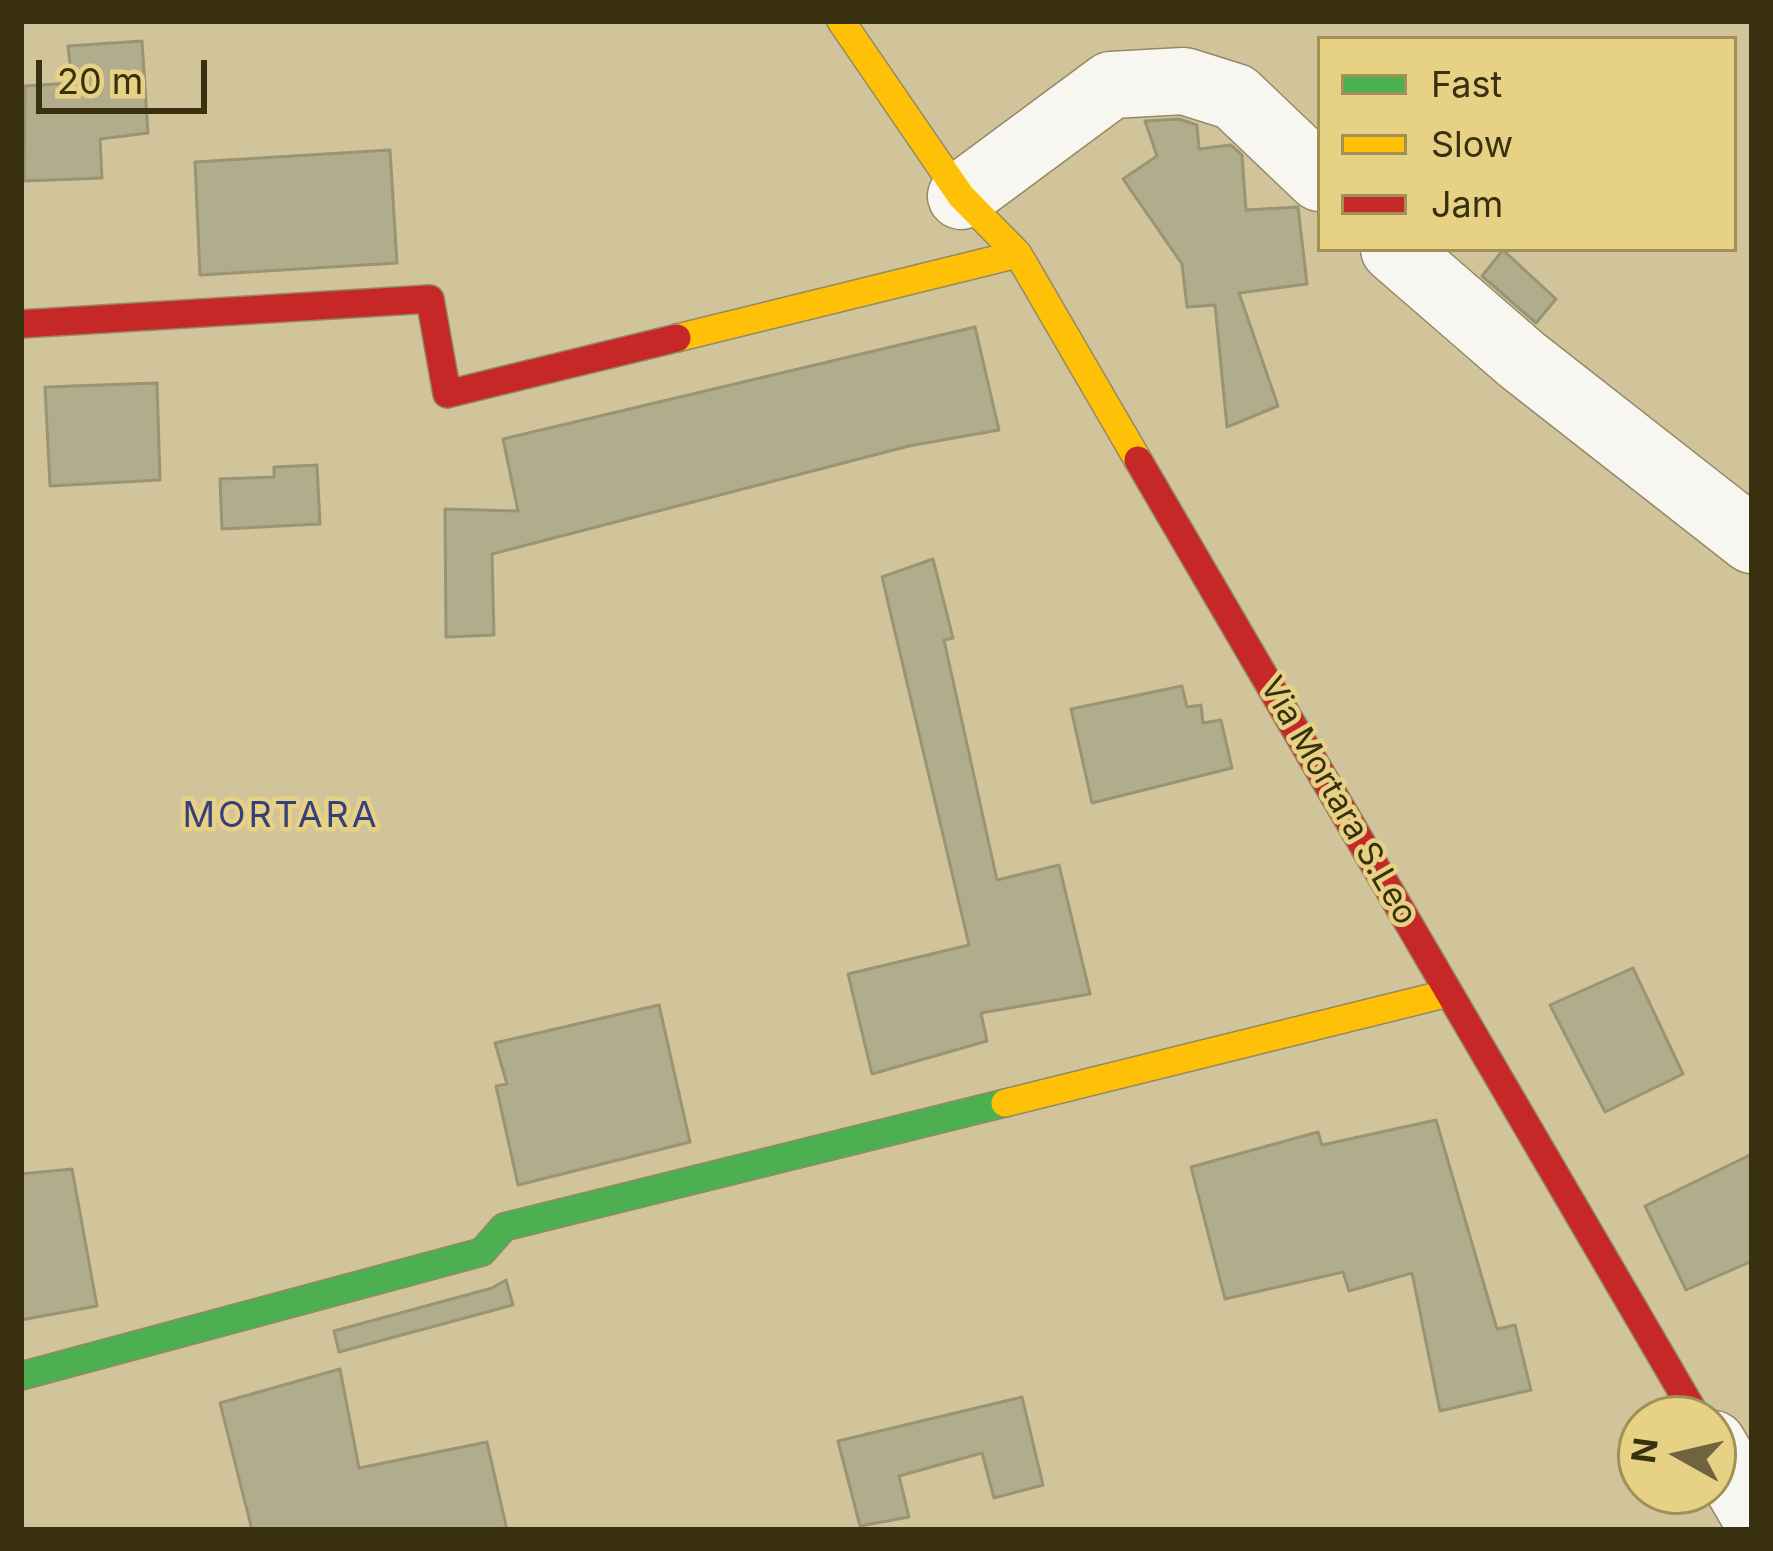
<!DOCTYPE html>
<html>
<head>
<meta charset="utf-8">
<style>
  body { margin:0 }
  #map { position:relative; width:1773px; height:1551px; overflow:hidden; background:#d1c49a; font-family:Inter,sans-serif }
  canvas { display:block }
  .frame { position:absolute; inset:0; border:24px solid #393010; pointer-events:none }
  .legend { position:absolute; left:1317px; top:36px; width:420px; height:216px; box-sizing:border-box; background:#e7d184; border:3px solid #a19156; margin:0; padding:15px 21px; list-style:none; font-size:36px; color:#393010 }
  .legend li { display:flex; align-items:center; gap:24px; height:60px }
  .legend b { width:60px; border:3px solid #a19156 }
  .north { position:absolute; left:1617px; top:1395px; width:120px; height:120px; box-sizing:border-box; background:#e7d184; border:3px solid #a19156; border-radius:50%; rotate:278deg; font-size:33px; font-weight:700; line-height:48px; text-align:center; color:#393010 }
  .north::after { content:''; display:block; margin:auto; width:42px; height:54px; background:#6e6440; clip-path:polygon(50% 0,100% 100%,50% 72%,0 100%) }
  .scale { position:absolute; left:36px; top:60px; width:171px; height:54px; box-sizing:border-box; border:6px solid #393010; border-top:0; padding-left:15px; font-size:36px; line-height:42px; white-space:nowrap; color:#393010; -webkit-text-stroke:9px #e7d184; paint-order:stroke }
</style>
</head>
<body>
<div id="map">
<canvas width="1773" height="1551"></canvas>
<div class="frame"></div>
<ul class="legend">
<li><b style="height:15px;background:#4caf50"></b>Fast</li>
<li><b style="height:15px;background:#ffc107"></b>Slow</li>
<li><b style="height:15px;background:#c62828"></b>Jam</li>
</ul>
<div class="north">N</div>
<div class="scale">20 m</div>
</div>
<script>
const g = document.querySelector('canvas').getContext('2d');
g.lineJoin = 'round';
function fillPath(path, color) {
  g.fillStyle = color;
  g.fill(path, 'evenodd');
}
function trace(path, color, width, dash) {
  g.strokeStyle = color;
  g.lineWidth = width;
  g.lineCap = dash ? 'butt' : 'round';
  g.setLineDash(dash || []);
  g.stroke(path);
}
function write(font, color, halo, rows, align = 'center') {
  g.font = font + ' Inter,sans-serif';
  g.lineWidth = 9;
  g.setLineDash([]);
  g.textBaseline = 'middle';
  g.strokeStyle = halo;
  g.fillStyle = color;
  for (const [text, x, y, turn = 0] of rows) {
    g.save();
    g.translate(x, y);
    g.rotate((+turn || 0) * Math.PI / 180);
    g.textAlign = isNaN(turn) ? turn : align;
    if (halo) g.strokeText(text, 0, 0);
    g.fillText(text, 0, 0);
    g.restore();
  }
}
const building = new Path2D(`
  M 142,41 L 148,133 L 100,139 L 102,178 L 24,181 L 25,86 L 72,83 L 68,46 Z
  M 1179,119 L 1197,125 L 1199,149 L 1231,145 L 1242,155 L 1246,210 L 1298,207 L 1307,284 L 1239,293 L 1278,406 L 1227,427 L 1215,305 L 1187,307 L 1182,264 L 1123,179 L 1157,156 L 1145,121 Z
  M 390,150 L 397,263 L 200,275 L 195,162 Z
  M 1503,250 L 1556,299 L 1536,323 L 1482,276 Z
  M 975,327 L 999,430 L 909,446 L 492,554 L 494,635 L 446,637 L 445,509 L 518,511 L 503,439 Z
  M 157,383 L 160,480 L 50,486 L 45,387 Z
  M 317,465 L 320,524 L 222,529 L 220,479 L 274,477 L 274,467 Z
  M 933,559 L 953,638 L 944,640 L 997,880 L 1059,865 L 1090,994 L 981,1013 L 987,1041 L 872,1074 L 848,974 L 969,945 L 882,577 Z
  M 1182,686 L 1187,707 L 1201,705 L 1203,723 L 1221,720 L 1232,768 L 1092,803 L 1071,709 Z
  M 1633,968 L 1683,1074 L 1605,1112 L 1550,1005 Z
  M 659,1005 L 690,1142 L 518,1185 L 496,1086 L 507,1084 L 495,1043 Z
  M 1436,1120 L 1497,1329 L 1515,1325 L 1531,1390 L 1440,1411 L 1412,1273 L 1349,1291 L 1343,1272 L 1225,1299 L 1191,1167 L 1318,1132 L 1322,1145 Z
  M 1752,1154 L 1752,1261 L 1686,1290 L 1645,1206 Z
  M 72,1169 L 97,1306 L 21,1320 L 21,1174 Z
  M 506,1280 L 513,1305 L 339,1352 L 334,1331 L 492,1288 Z
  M 340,1369 L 359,1468 L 487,1442 L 507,1530 L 252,1530 L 220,1403 Z
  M 1022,1397 L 1043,1485 L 994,1498 L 982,1453 L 899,1476 L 909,1517 L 860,1526 L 838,1441 Z`);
fillPath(building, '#b1ac8b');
trace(building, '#999574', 3);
const street = new Path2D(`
  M 961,196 L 1111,85 L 1184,81 L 1235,97 L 1320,178
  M 1394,249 L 1522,360 L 1752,540
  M 1713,1444 L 1752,1511`);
const fast = new Path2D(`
  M 21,1376 L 482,1252 L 504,1227 L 1005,1103`);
const slow = new Path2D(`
  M 841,21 L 961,196 L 1018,254 L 1138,460
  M 677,338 L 1018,254
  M 1005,1103 L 1449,993`);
const jam = new Path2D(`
  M 21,324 L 430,299 L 447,394 L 677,338
  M 1138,460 L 1698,1419`);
trace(street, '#938966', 69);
trace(fast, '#938966', 30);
trace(slow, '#938966', 30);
trace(jam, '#938966', 30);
trace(street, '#f8f6f0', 66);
trace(fast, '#4caf50', 27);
trace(slow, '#ffc107', 27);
trace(jam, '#c62828', 27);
write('33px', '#393010', '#e7d184', [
  ["Via Mortara S.Leo",1338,801,60]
]);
g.letterSpacing = '3px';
write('36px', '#36407b', '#e7d184', [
  ["MORTARA",281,816]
]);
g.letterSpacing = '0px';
</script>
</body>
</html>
